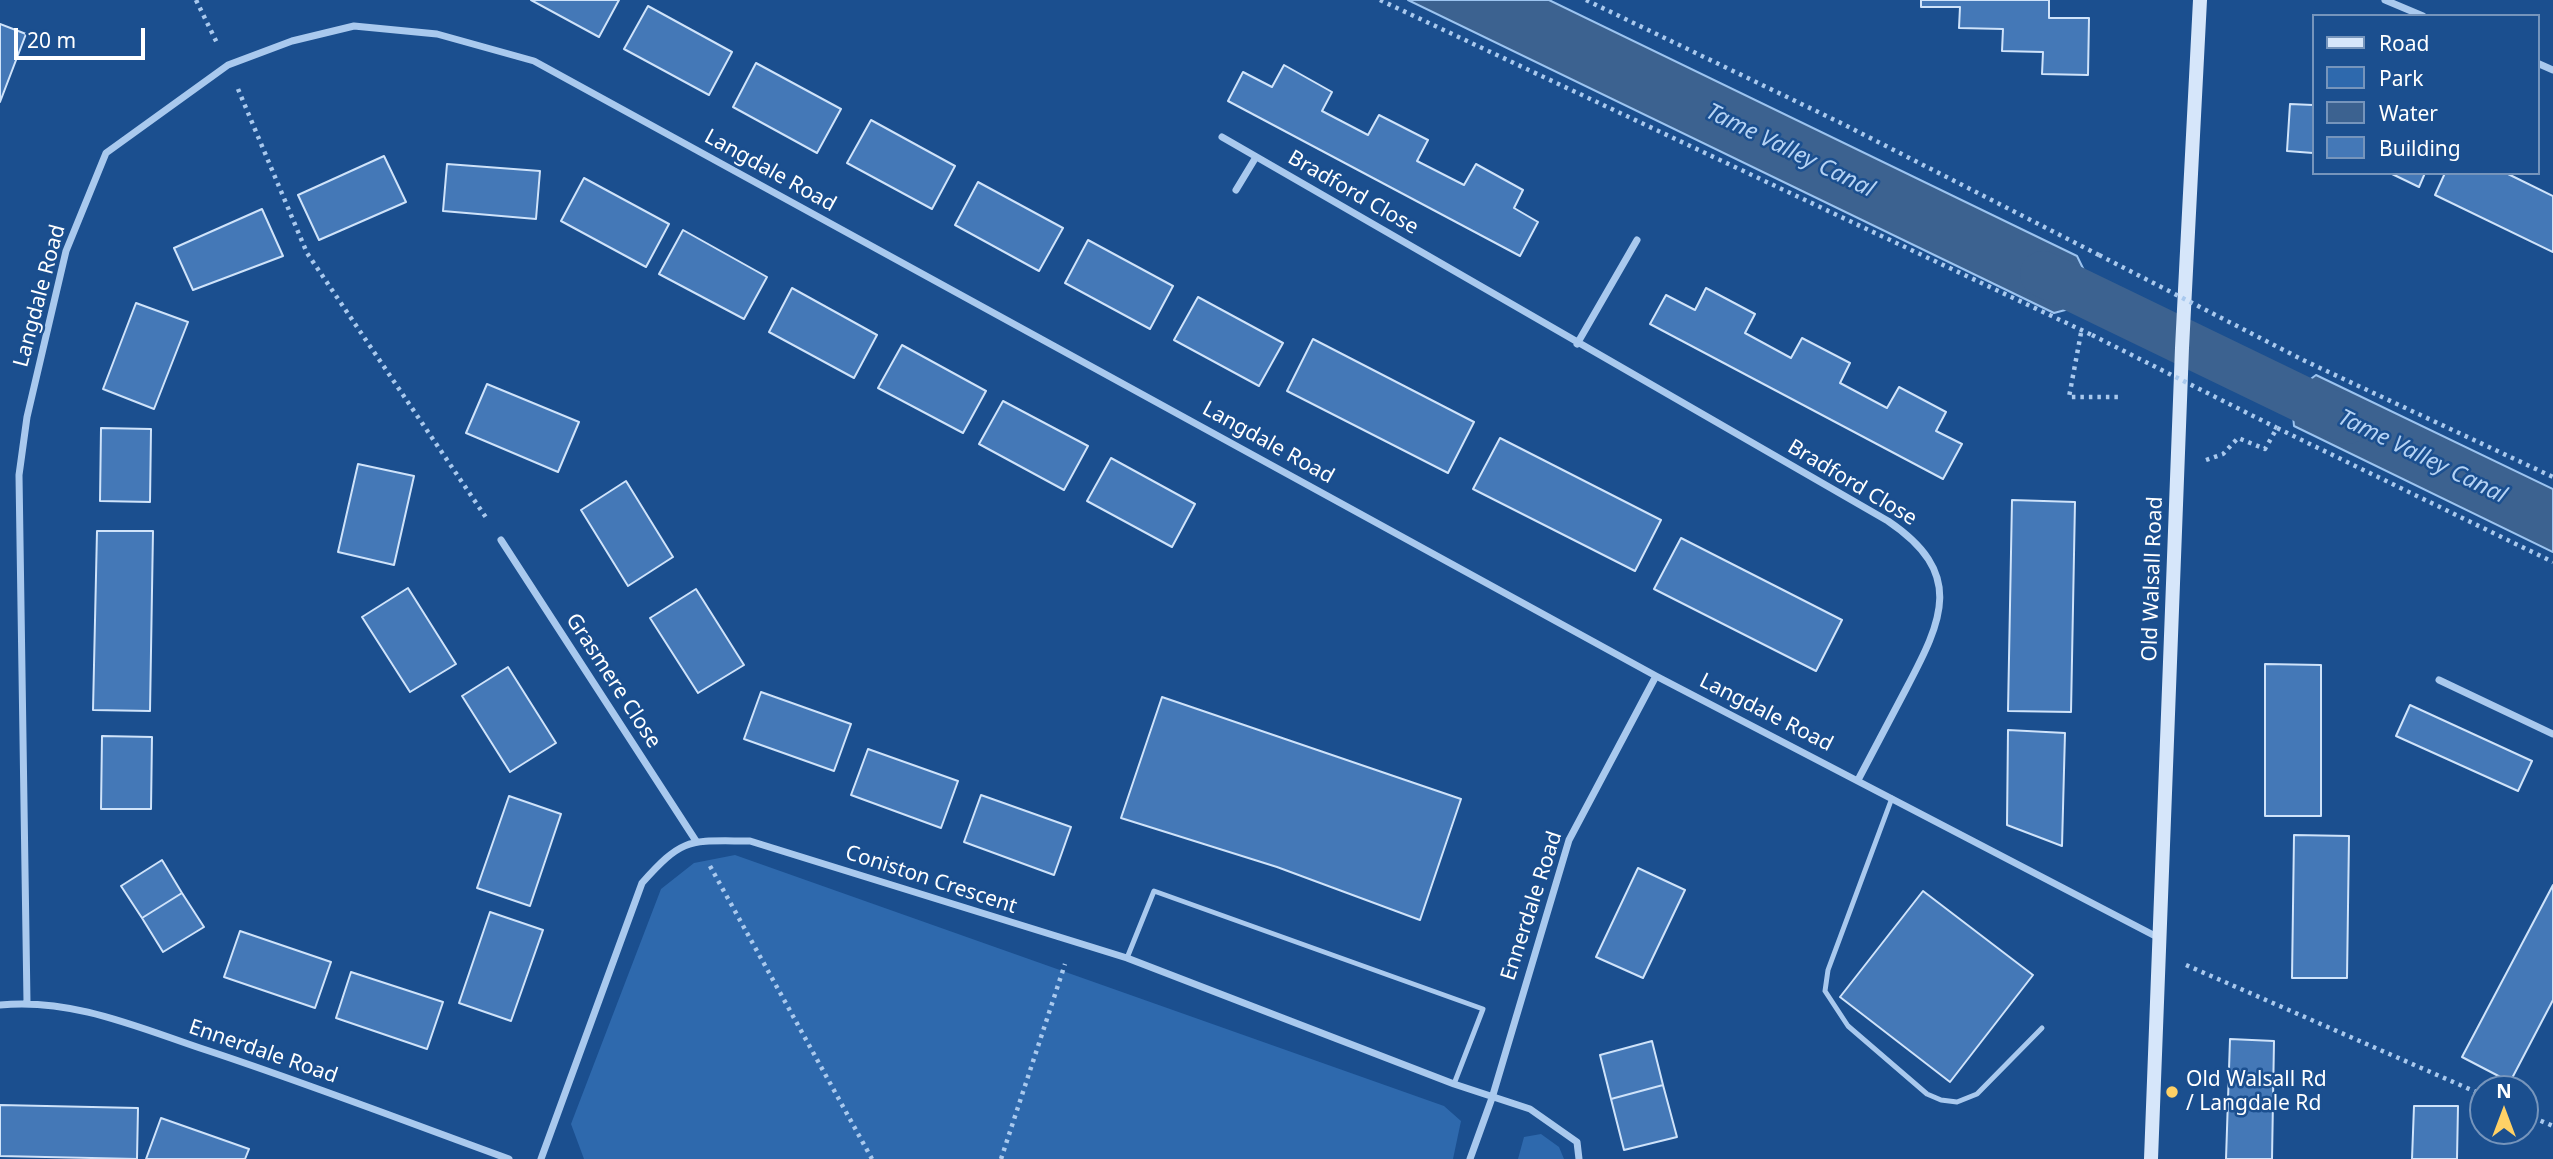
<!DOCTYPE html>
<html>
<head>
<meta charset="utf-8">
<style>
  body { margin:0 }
  #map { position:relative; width:2553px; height:1159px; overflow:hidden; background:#1b4f8f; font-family:"Noto Sans",sans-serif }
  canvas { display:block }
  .legend { position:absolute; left:2312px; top:14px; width:228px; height:161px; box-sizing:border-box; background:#1b4f8f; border:2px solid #7695bc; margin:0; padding:9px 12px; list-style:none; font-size:21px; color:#fff }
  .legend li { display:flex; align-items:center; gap:14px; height:35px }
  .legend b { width:35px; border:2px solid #7695bc }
  .north { position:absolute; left:2469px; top:1075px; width:70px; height:70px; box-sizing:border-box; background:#1b4f8f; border:2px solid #7695bc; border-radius:50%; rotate:0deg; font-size:19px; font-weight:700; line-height:28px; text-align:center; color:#fff }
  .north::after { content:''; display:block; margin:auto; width:24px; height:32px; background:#ffd166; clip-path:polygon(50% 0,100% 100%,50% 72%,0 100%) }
  .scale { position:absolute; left:14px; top:28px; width:131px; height:32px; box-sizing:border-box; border:4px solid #fff; border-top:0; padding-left:9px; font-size:21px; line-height:24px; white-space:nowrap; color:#fff; -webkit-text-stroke:5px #1b4f8f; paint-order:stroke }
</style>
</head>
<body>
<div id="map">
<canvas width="2553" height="1159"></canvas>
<ul class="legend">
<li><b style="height:9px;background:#d6e6fa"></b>Road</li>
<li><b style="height:19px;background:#2e69ad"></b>Park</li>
<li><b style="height:19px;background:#3c6290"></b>Water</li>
<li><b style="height:19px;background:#4478b7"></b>Building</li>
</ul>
<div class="north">N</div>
<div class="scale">20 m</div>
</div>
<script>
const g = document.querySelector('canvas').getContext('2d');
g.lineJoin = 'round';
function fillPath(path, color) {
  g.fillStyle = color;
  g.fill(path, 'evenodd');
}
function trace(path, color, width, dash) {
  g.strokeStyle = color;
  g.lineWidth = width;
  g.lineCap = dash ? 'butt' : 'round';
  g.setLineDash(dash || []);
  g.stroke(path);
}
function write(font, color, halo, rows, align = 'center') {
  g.font = font + ' "Noto Sans",sans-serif';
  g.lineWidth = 5;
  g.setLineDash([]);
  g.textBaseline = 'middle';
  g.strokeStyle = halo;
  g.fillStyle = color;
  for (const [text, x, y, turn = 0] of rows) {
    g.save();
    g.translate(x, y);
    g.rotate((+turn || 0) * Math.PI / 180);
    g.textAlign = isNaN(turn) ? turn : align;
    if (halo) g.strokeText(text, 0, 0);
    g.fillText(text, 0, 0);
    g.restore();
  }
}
fillPath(new Path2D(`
  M 735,855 L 1444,1106 L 1461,1121 L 1453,1159 L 584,1159 L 571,1124 L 661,889 L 694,863 Z
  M 1541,1134 L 1559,1147 L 1564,1159 L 1518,1159 L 1524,1137 Z`), '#2e69ad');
const water = new Path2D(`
  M 1408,0 L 1549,0 L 2077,256 L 2099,301 L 2054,313 Z
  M 2316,375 L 2553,489 L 2553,552 L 2294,426 L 2291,394 Z`);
fillPath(water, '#3c6290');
trace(water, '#9cc4f0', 2);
trace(new Path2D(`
  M 2043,274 L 2347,421`), '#3c6290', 46);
const building = new Path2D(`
  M 531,0 L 619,0 L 599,37 Z
  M 1921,0 L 2049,0 L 2049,18 L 2089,18 L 2088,75 L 2042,74 L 2043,52 L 2002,51 L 2003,29 L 1959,28 L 1960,7 L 1921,7 Z
  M 648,6 L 732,52 L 709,95 L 624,49 Z
  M 0,24 L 26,34 L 0,102 Z
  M 756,63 L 841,109 L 817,153 L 733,107 Z
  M 1284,65 L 1332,92 L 1322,111 L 1368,135 L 1379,115 L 1428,140 L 1417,161 L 1464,185 L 1476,164 L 1523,190 L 1514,208 L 1538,222 L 1520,256 L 1228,101 L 1243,72 L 1272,87 Z
  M 2290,104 L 2313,105 L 2313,153 L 2287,151 Z
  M 871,120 L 955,166 L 932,209 L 847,163 Z
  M 384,156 L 406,202 L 319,240 L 298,195 Z
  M 447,164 L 540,171 L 536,219 L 443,211 Z
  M 2390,173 L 2425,173 L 2419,187 Z
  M 2445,173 L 2506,173 L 2553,196 L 2553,252 L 2435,195 Z
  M 584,178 L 669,224 L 646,267 L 561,221 Z
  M 978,182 L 1063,228 L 1039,271 L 955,225 Z
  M 262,209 L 283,256 L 193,290 L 174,248 Z
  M 683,230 L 767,277 L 744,319 L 659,274 Z
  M 1088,240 L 1173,286 L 1150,329 L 1065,283 Z
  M 792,288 L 877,335 L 854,378 L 769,332 Z
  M 1706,288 L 1755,314 L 1745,333 L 1791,358 L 1802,338 L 1850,363 L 1840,383 L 1887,408 L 1899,387 L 1946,412 L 1936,431 L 1962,444 L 1943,479 L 1650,324 L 1666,295 L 1695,310 Z
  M 1198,297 L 1283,343 L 1259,386 L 1174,340 Z
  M 136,303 L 188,322 L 154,409 L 103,389 Z
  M 1313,339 L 1474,422 L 1448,473 L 1287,391 Z
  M 902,345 L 986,391 L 963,433 L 878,388 Z
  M 487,384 L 579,422 L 558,472 L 466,433 Z
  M 1003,401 L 1088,446 L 1064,490 L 979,444 Z
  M 101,428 L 151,429 L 150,502 L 100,501 Z
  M 1500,438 L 1661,520 L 1635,571 L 1473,489 Z
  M 1111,458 L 1195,504 L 1172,547 L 1087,501 Z
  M 358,464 L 414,476 L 394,565 L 338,552 Z
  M 626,481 L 673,557 L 628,586 L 581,510 Z
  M 2012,500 L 2075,502 L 2071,712 L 2008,711 Z
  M 97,531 L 153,531 L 150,711 L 93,710 Z
  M 1681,538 L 1842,620 L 1816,671 L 1654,589 Z
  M 408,588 L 456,664 L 410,692 L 362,617 Z
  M 696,589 L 744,665 L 698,693 L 650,618 Z
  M 2265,664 L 2321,665 L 2321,816 L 2265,816 Z
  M 508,667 L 556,743 L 510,772 L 462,696 Z
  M 761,692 L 851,724 L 834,771 L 744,739 Z
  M 1162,697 L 1461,799 L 1420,920 L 1277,867 L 1121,818 Z
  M 2410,705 L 2532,761 L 2518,791 L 2396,736 Z
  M 2008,730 L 2065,733 L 2062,846 L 2007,825 Z
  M 102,736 L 152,737 L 151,809 L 101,809 Z
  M 868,749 L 958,781 L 941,828 L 851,795 Z
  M 981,795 L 1071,827 L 1054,875 L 964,842 Z
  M 509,796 L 561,814 L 530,906 L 477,888 Z
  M 2294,835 L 2349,836 L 2347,978 L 2292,978 Z
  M 162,860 L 182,893 L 142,918 L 121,886 Z
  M 1638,868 L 1685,890 L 1643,978 L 1596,957 Z
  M 2553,885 L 2553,1000 L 2510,1082 L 2462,1057 Z
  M 1923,891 L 2033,975 L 1950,1082 L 1840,997 Z
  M 182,893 L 204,927 L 163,952 L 142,918 Z
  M 490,912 L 543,930 L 511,1021 L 459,1003 Z
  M 240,931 L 331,962 L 315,1008 L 224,977 Z
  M 351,972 L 443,1002 L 427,1049 L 336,1018 Z
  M 2230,1039 L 2274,1041 L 2272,1159 L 2226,1159 Z
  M 1652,1041 L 1663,1085 L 1611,1099 L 1600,1055 Z
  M 1663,1085 L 1677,1137 L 1624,1150 L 1611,1099 Z
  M 0,1105 L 138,1108 L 137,1159 L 0,1156 Z
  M 2414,1106 L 2458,1106 L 2457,1159 L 2412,1159 Z
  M 161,1118 L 249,1149 L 245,1159 L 146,1159 Z`);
fillPath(building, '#4478b7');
trace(building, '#cfe3fa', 2);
trace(new Path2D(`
  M 196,0 L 217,43
  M 1380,0 L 2092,335
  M 1586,0 L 1843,124 L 2099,255
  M 238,89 L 307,253 L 487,519
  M 2081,333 L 2069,397 L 2121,397
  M 2303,360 L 2553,477
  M 2206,460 L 2223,454 L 2238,438 L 2265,449 L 2277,428 L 2553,562
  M 710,866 L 872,1159
  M 2186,965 L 2483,1095
  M 2525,1114 L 2553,1126
  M 1001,1159 L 1065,964`), '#a9c9ee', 4.5, [3.5, 5]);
trace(new Path2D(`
  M 1892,798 L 1828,970 L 1825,991 L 1848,1026 L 1927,1094 L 1941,1100 L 1957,1102 L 1977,1094 L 2042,1028
  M 1127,958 L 1154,891 L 1483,1009 L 1454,1084`), '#a9c9ee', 5);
trace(new Path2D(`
  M 2385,0 L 2423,16
  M 2537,63 L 2553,70
  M 1222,137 L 1888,521 C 1965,573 1943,619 1906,689 C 1890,719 1874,750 1858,780
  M 1236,190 L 1256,157
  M 1577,344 L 1637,240
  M 501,540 L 696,841
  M 2439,680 L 2553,734
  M 27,1002 L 19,475 L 27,417 L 66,251 L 106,153 L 228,65 L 292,41 L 354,26 L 437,34 L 534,61 L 1656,676 L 2161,939
  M 0,1005 C 70,998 135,1026 200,1048 C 304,1082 407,1122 509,1159
  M 541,1159 L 642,883 C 684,836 689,841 750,841 L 1127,958 L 1454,1084 L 1530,1109 L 1577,1142 L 1579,1159
  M 1470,1159 L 1492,1098 L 1569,840 L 1656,676`), '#a9c9ee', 7);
trace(new Path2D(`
  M 2151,1159 L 2182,348 L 2200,0`), '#d6e6fa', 14);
trace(new Path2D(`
  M 2099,255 L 2303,360
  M 2092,335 L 2277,428`), '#a9c9ee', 4.5, [3.5, 5]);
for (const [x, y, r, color] of [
  [2172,1092,7,"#ffd166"]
]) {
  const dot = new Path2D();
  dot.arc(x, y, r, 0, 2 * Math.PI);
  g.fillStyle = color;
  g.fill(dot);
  trace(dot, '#1b4f8f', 2.5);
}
write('21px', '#fff', '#1b4f8f', [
  ["Langdale Road",770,171,29],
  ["Bradford Close",1353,193,30],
  ["Langdale Road",40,296,-75],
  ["Langdale Road",1268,443,29],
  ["Bradford Close",1852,483,31],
  ["Old Walsall Road",2153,579,-88],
  ["Grasmere Close",613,681,57],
  ["Langdale Road",1766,713,27],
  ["Coniston Crescent",931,880,18],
  ["Ennerdale Road",1532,906,-72],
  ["Ennerdale Road",263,1052,19]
]);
write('21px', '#fff', '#1b4f8f', [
  ["Old Walsall Rd",2186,1080],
  ["/ Langdale Rd",2186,1104]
], 'left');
write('italic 23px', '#b5d3f5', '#1b4f8f', [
  ["Tame Valley Canal",1790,151,26],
  ["Tame Valley Canal",2422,457,26]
]);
</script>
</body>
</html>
